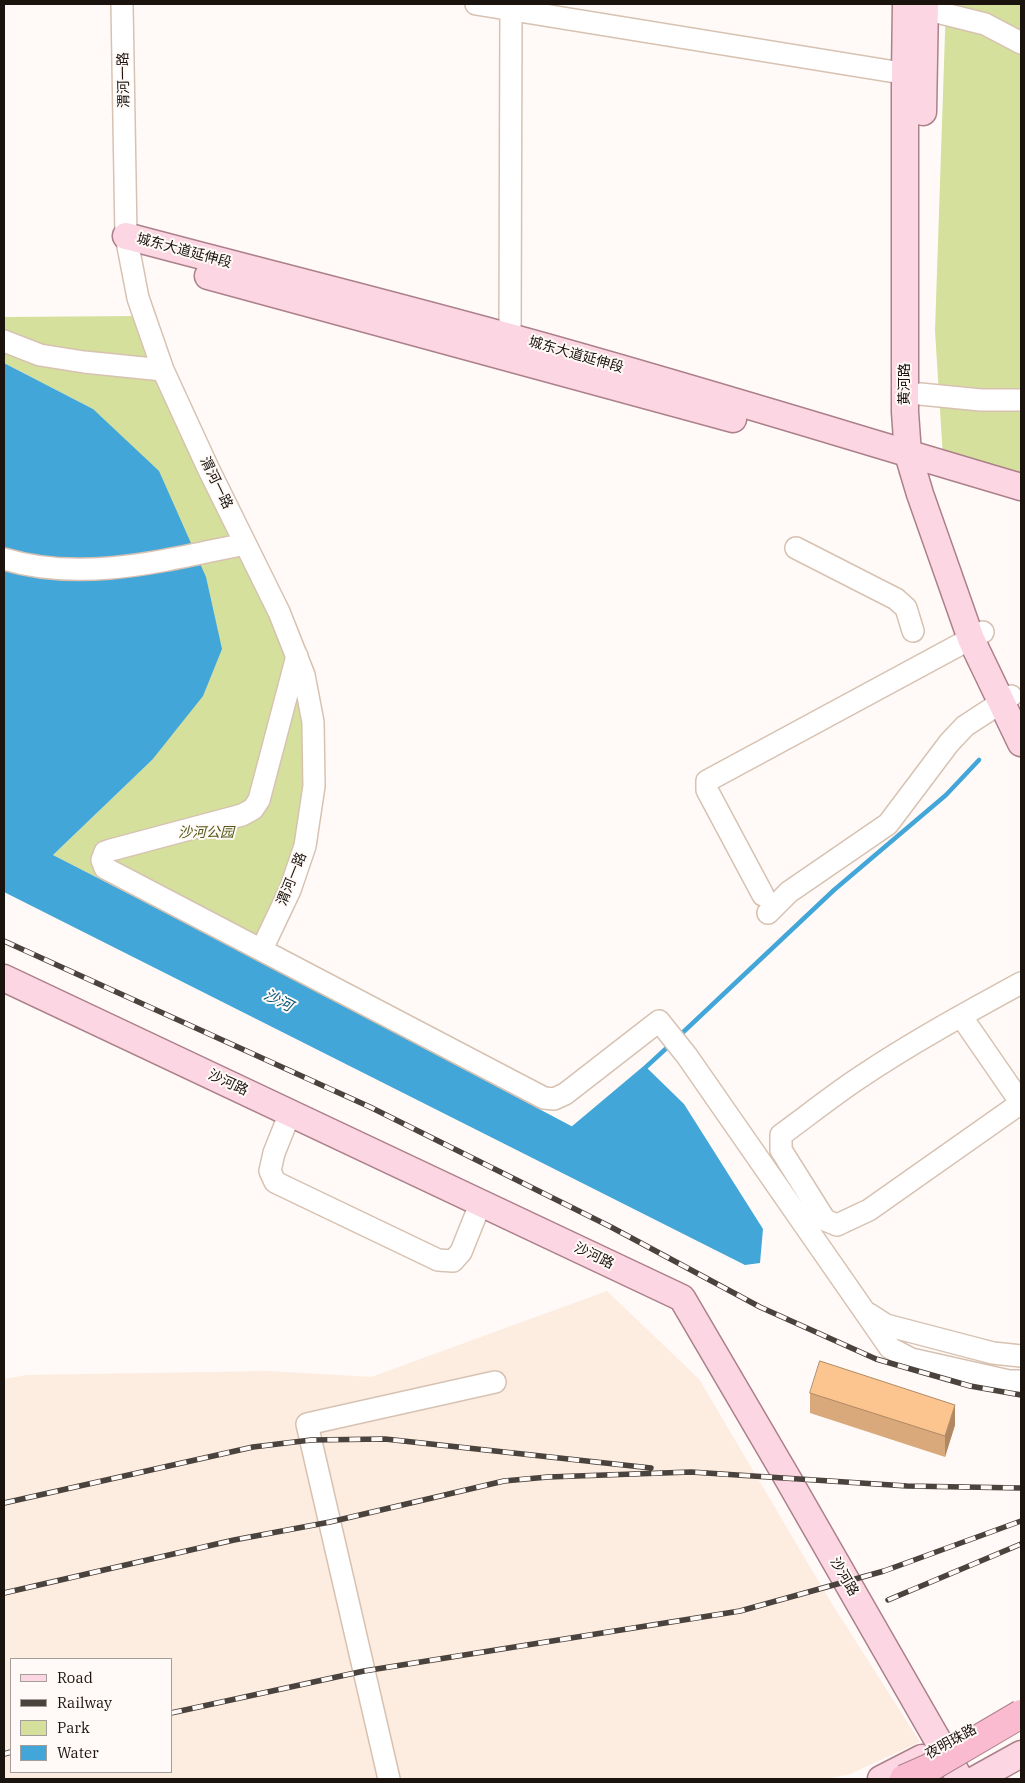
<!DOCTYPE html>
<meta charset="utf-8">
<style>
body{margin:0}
#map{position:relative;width:1025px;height:1783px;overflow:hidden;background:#fffaf7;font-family:"IBM Plex Serif",serif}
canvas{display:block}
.frame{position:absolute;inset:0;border:5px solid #1b140e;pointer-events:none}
.legend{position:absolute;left:10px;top:1658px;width:162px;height:115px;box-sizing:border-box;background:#fffaf7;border:1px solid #a49e9a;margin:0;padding:6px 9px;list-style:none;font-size:15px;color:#1b140e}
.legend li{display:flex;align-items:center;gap:10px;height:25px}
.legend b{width:25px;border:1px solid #a49e9a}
</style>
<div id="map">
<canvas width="1025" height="1783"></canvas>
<div class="frame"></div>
<ul class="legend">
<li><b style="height:6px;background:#fcd6e2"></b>Road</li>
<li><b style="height:6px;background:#49423d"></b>Railway</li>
<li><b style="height:14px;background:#d4e09c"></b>Park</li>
<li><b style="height:14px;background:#43a6d8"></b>Water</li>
</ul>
</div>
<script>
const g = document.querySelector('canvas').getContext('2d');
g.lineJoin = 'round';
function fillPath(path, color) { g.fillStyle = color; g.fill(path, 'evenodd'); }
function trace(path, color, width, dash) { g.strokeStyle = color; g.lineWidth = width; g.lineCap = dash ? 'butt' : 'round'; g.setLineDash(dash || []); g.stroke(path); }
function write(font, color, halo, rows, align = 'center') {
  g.font = font + ' "IBM Plex Serif","Noto Sans SC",serif'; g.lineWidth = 4; g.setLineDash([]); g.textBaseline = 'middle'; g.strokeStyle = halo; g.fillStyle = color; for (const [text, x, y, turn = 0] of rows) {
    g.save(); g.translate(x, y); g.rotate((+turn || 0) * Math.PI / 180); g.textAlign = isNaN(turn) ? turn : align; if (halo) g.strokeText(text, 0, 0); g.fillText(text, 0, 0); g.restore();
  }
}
fillPath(new Path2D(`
 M607,1291L699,1379L832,1604L920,1742L850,1774L825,1779H4V1379L27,1375L269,1371L371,1377ZM11,1659H171V1772H11Z`), '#fdece0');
fillPath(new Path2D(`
 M946,4H1021V479L943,457L935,331Z
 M137,316L290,657L307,721L302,828L286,886L252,957L53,855L152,760L93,409L4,363V317Z`), '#d4e09c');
fillPath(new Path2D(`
 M4,363L93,409L159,471L206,577L222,649L203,696L152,760L53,855L252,957L575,1128L646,1067L684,1104L763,1229L760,1263L745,1265L4,892Z`), '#43a6d8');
trace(new Path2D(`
 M678,1037L834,890L946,795L979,760
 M571,1130L646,1067L671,1044`), '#43a6d8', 4.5);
const minor = new Path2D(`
 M122,4L126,236L138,298L163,370L208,468L279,612L304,675L313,722L314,786L305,846L290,890L262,949
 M476,4L920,76
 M925,9L985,24L1021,43
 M510,337L511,4
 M4,341L40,355L84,362L163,370
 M920,394L981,400H1021
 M796,548L896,599L906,608L913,631
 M4,559C83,583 166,560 245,544
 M297,656L259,800L253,809L242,815L111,850L105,852L102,860L105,868L544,1098L554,1099L565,1094L659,1021L687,1056L890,1348L911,1359L1009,1381H1021
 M763,895L707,790V781L983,632
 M768,913L789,892L888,824L949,743L965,726L1011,696
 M961,1016L1021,1103L869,1210L837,1225L825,1220L781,1150V1135C807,1116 832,1096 859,1078C911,1043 966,1013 1021,983
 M290,1113L274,1153L270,1171L275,1182L438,1260L453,1261L461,1252L481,1202
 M869,1314L886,1325L993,1353L1021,1356
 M389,1779L307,1424L495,1382`);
const major = new Path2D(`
 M906,4L905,74V412L908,454L920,494L971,639L1021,743
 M923,112L925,4
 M126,236C254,270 383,302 510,337C682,384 851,437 1021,487
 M208,276L733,419
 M4,978L682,1298L788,1479L960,1779
 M881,1779L922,1758
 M976,1779L1021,1754`);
trace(minor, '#d7c2b2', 24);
trace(major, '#ac808b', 29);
trace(minor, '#fff', 21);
trace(major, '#fcd6e2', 26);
const rail = new Path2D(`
 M4,941L370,1107L611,1227L760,1307L876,1359L970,1386L1021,1395
 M4,1503L253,1447L311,1440L385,1439L651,1468
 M4,1593L234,1540L330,1522L504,1481L548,1477L691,1472L907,1486L1021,1488
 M888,1600L1021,1544
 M171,1713L364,1671L740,1611L884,1571L1021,1521
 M4,1754L11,1752`);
trace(rail, '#49423d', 5.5);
trace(rail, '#fffaf7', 4, [11]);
const highwayBridge = new Path2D(`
 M904,1779L929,1768L1021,1714`);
trace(highwayBridge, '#ac808b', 30, []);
trace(highwayBridge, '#fabacf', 28);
fillPath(new Path2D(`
 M810,1393L955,1425L945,1457L810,1413Z`), '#d9a97b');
fillPath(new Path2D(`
 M955,1405V1425L945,1457V1436Z`), '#b08964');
const building = new Path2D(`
 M820,1361L955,1405L945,1436L810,1393Z`);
fillPath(building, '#fcc48f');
trace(building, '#b08964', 1);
write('14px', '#1b140e', '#fffaf7', [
 ["渭河一路",124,80,-91],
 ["城东大道延伸段",184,251,15],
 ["城东大道延伸段",576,355,16],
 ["黄河路",905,384,-90],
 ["渭河一路",216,483,64],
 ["渭河一路",292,879,-68],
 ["沙河路",228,1083,25],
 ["沙河路",594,1256,26],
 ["沙河路",844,1577,60],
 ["夜明珠路",951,1742,-29]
]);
write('italic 14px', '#515918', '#fffaf7', [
 ["沙河公园",206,833]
]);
write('italic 15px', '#005475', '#fffaf7', [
 ["沙河",278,1001,27]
]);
</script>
